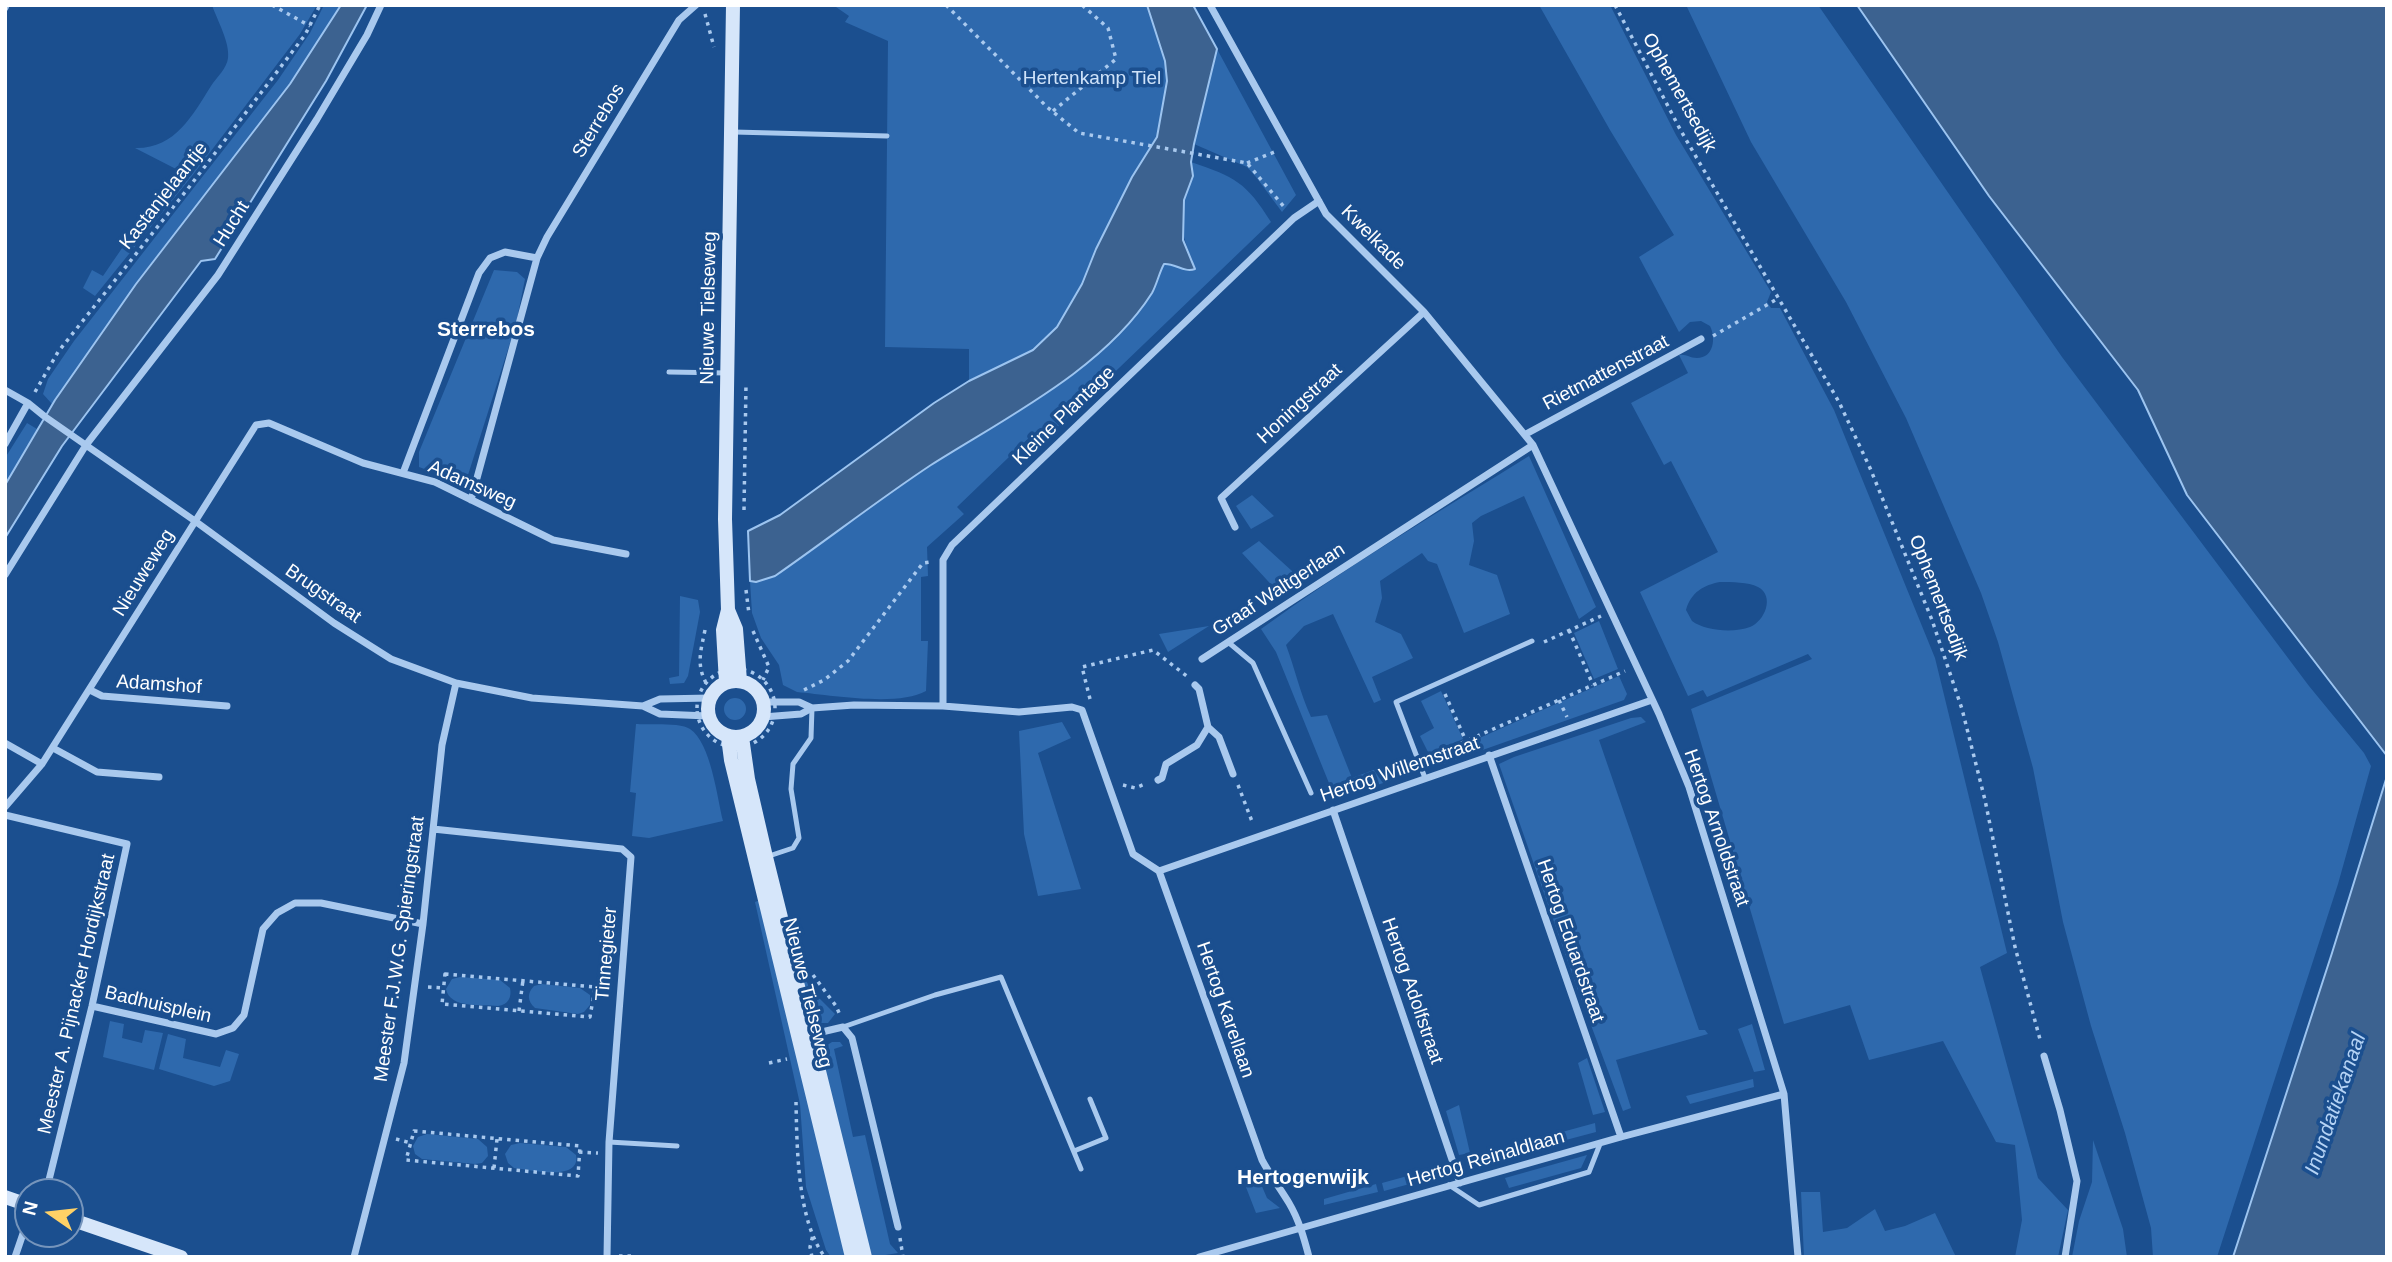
<!DOCTYPE html>
<style>
body{margin:0}
#map{position:relative;width:2392px;height:1262px;overflow:hidden;background:#1b4f8f;font-family:Arial,sans-serif}
canvas{display:block}
.frame{position:absolute;inset:0;border:7px solid #fff;pointer-events:none}
.north{position:absolute;left:14px;top:1178px;width:70px;height:70px;box-sizing:border-box;background:#1b4f8f;border:2px solid #7695bc;border-radius:50%;rotate:284deg;font-size:19px;font-weight:700;line-height:28px;text-align:center;color:#fff}
.north::after{content:'';display:block;margin:auto;width:24px;height:32px;background:#ffd166;clip-path:polygon(50% 0,100% 100%,50% 72%,0 100%)}
</style>
<div id="map">
<canvas width="2392" height="1262"></canvas>
<div class="frame"></div>
<div class="north">N</div>
</div>
<script>
const g = document.querySelector('canvas').getContext('2d');
g.lineJoin = 'round';
function fillPath(path, color) { g.fillStyle = color; g.fill(path, 'evenodd'); }
function trace(path, color, width, dash) { g.strokeStyle = color; g.lineWidth = width; g.lineCap = dash ? 'butt' : 'round'; g.setLineDash(dash || []); g.stroke(path); }
function write(font, color, halo, rows, align = 'center') {
  g.font = font + ' Arial,sans-serif'; g.lineWidth = 7; g.setLineDash([]); g.textBaseline = 'middle'; g.strokeStyle = halo; g.fillStyle = color; for (const [text, x, y, turn = 0] of rows) {
    g.save(); g.translate(x, y); g.rotate((+turn || 0) * Math.PI / 180); g.textAlign = isNaN(turn) ? turn : align; if (halo) g.strokeText(text, 0, 0); g.fillText(text, 0, 0); g.restore();
  }
}
fillPath(new Path2D(`
 M212,5H317L300,34L192,176L95,296L83,288L92,270L103,276L176,169L135,148C175,149 192,116 211,86C217,77 227,68 228,58C230,42 217,20 212,5Z
 M324,5H341L290,84L135,285L52,404L43,394L48,379L74,341L278,80L310,33Z
 M837,5H1147L1165,61L1167,81L1157,137L1096,249L1082,284L1057,327L1033,350L969,381V349L885,347L888,41L845,22L849,16L836,7Z
 M1539,5H1610L1676,135L1771,292L1767,302L1771,308H1780L1834,410L1935,658L2007,953L1980,967L2038,1178L2068,1210L2058,1257H2015L2022,1220L2015,1145L1996,1142L1943,1041L1869,1060L1850,1005L1784,1024L1691,709L1812,659L1808,654L1707,697L1703,690L1688,696L1640,592L1718,552L1671,461L1664,465L1631,403L1688,373L1679,355C1687,354 1689,358 1697,358C1714,358 1716,338 1710,326L1701,321L1690,322L1679,332L1639,257L1674,235L1610,130ZM1720,582C1732,582 1748,582 1758,587C1775,596 1765,621 1750,627C1734,633 1705,631 1692,621L1686,610C1691,592 1704,585 1720,582Z
 M1690,5H1818L2062,357L2309,686L2364,753L2371,766L2338,884L2217,1257H2153L2151,1228L2125,1133L2091,1026L2063,922L2033,768L1998,642L1981,593L1906,418L1846,302L1751,142L1687,7Z
 M1217,49L1296,195L1282,212L1256,177L1247,167L1194,144Z
 M1191,162C1235,177 1246,182 1271,222L1043,441L1034,433L957,507L964,514L927,547L928,576L921,577V641H928L926,691C898,707 830,695 797,692L783,685L779,665L761,638L752,613L750,581L756,582L775,576C827,540 878,500 932,465C1005,419 1104,368 1152,293C1157,284 1159,273 1164,264L1170,263L1186,270L1193,261C1183,240 1179,224 1184,201C1187,186 1193,178 1191,162Z
 M494,270L517,272L525,279L516,324L468,475L461,480L449,478L419,467V452Z
 M27,423L37,429L5,485V458Z
 M1529,456L1596,607L1579,619L1524,496L1481,516L1472,523L1474,541L1469,565L1497,575L1510,614L1464,633L1437,564L1428,561L1422,553L1380,581L1382,598L1375,622L1401,634L1413,658L1372,677L1381,700L1374,703L1333,614L1304,626L1286,645C1295,669 1300,693 1311,717L1327,715L1352,778L1384,766L1393,780L1335,798L1276,652L1261,629C1347,566 1439,512 1529,456Z
 M1252,495L1274,516L1251,529L1236,506Z
 M1259,541L1303,581L1279,593L1242,553Z
 M680,596L698,600L700,612L688,676L684,683L670,684L669,678L679,676Z
 M1599,621L1618,669L1594,679L1574,633Z
 M1209,626L1168,652L1159,634Z
 M1619,676L1627,694L1624,700L1443,764L1439,756Z
 M1441,691L1463,739L1429,754L1420,736L1434,728L1421,701Z
 M724 709a11 11 0 1 1 22 0a11 11 0 1 1-22 0Z
 M1641,717L1646,722L1599,740L1699,1030H1705L1708,1034L1616,1060L1631,1108L1623,1111L1576,985L1499,764L1514,757L1631,718Z
 M1062,722L1071,738L1038,753L1081,889L1038,896L1024,834L1019,731Z
 M636,724C648,725 681,722 690,729C711,743 717,797 723,821L649,838L632,836L636,793L630,792Z
 M760,900L846,1257H831L826,1250L806,1187L800,1104L755,902Z
 M802,975L814,993L835,1014L828,1023H816L810,1018Z
 M460,977L500,980L510,988C512,997 508,1005 498,1006C481,1004 450,1009 446,989L452,979Z
 M542,984L580,988L590,995V1005L584,1012L578,1014L535,1008C527,1001 527,993 534,986Z
 M110,1021L124,1024L122,1038L142,1043L145,1030L163,1033L154,1070L103,1057Z
 M1752,1024L1765,1070L1754,1072L1738,1029Z
 M168,1034L186,1039L183,1058L220,1067L226,1050L239,1054L230,1081L214,1086L159,1069Z
 M832,1042H840L843,1046L834,1049L853,1137L865,1135L890,1244L898,1253L873,1257L870,1250L820,1054L824,1047Z
 M1587,1058L1605,1112L1593,1115L1578,1063Z
 M1753,1079L1754,1087L1690,1104L1686,1096Z
 M1459,1105L1470,1153L1459,1155L1446,1111Z
 M1595,1123L1596,1132L1532,1149L1529,1141Z
 M427,1134L478,1139L487,1147L488,1156L482,1163L475,1164L422,1159L415,1154L413,1146L418,1137Z
 M2093,1140L2123,1229L2127,1257H2072L2079,1221L2092,1182Z
 M520,1143L566,1147L576,1155C581,1182 531,1170 514,1168L508,1163L505,1154L511,1145Z
 M1520,1145L1522,1151L1483,1163L1482,1154Z
 M1587,1155L1581,1168L1509,1188L1505,1178Z
 M1433,1169L1435,1177L1384,1191L1382,1183Z
 M1255,1170L1267,1198L1280,1208L1256,1213L1242,1177Z
 M1376,1184L1378,1192L1324,1205V1199Z
 M1801,1192H1820L1823,1232L1847,1228L1875,1209L1885,1231L1905,1226L1935,1213L1956,1257H1804Z`), '#2e69ad');
const water = new Path2D(`
 M341,5H367L326,81L215,259L201,261L62,446L5,538V485L55,400L136,284L290,84Z
 M1147,5H1193L1217,49L1194,144L1191,162L1193,176L1184,200L1183,240L1195,269C1184,273 1175,263 1164,264C1159,273 1157,284 1152,293C1104,369 1005,418 931,465C878,500 827,540 775,576L756,582L750,581L748,531L780,515L934,403L969,381L1033,350L1057,327L1082,284L1096,249L1132,177L1157,137L1167,81L1165,61Z
 M1857,5H2387V756L2187,495L2138,390L1989,196Z
 M2387,776V1257H2233L2332,953Z`);
fillPath(water, '#3c6290');
trace(water, '#9cc4f0', 2);
trace(new Path2D(`
 M272,5L310,26
 M946,5L1047,107L1079,133L1247,163L1285,208
 M1615,5L1681,131L1839,402L1870,468L1932,620L1962,709L1985,800L2015,947L2041,1043
 M705,14L714,47
 M1053,111L1116,59L1108,28L1082,5
 M1247,163L1277,151
 M1713,336L1779,298
 M35,392L58,352L190,186L305,35L320,5
 M744,510L746,384
 M746,590L749,614
 M705,630C701,650 696,664 706,683
 M1569,630L1593,685
 M753,631L769,667L763,680
 M1544,642L1601,616
 M697 708a39 39 0 1 1 78 0a39 39 0 1 1-78 0Z
 M804,690L824,680L848,661L923,563L930,562
 M1445,694L1466,741
 M1090,699L1082,667L1153,650L1188,677
 M1559,700L1567,717
 M1433,758L1432,756L1625,671
 M1123,785L1135,788L1145,784
 M1238,785L1253,824
 M445,974L595,987L590,1017L442,1004Z
 M813,975L836,1006L840,1015
 M428,987L444,988
 M594,991L609,993
 M519,1011L523,980
 M769,1063L787,1059
 M796,1102C797,1147 797,1221 825,1257
 M414,1131L580,1146L578,1176L406,1160Z
 M396,1139L411,1143
 M579,1152L598,1153
 M494,1168L497,1139
 M900,1238L903,1257
 M619,1256H634
 M812,1257L810,1247L813,1235`), '#a9c9ee', 3.5, [3.5, 5]);
trace(new Path2D(`
 M734,132L887,136
 M669,372L727,373
 M1228,642L1253,663L1311,793
 M1425,778L1396,702L1532,641
 M769,856L793,848L799,838L791,789L793,764L811,738L812,708
 M843,1027L935,995L1001,977L1081,1169
 M609,1142L677,1146
 M1074,1151L1106,1138L1090,1099
 M1449,1185L1479,1205L1589,1172L1600,1144`), '#a9c9ee', 5);
trace(new Path2D(`
 M1210,5L1326,214L1424,312L1533,445L1659,714L1689,787L1784,1094L1798,1257
 M5,8L6,5
 M537,258L547,237L679,20L696,5
 M5,390L28,403L44,416L195,521L334,623L391,659L456,683L532,698L643,706L660,714L708,716
 M1526,434L1701,339
 M5,444L28,403
 M403,473L479,273L490,258L505,252L537,258L471,500
 M1235,527L1221,498L1424,312
 M5,575L86,445L218,275L317,119L367,35L381,5
 M1202,659L1533,445
 M90,690L102,696L227,706
 M763,702H799L812,708
 M643,706L660,699L710,698
 M943,706V560L952,545L1294,218L1319,201
 M763,717L801,714L812,708L854,705L943,706L1019,712L1072,707L1082,710L1133,854L1159,871L1262,1160C1270,1175 1280,1188 1289,1203C1299,1220 1304,1238 1309,1257
 M1208,727L1219,737L1233,774
 M5,743L42,764
 M53,748L97,772L159,777
 M1489,755L1621,1137
 M1158,780L1162,778L1166,764L1197,745L1208,727L1199,689L1195,685
 M5,807L42,764L256,425L269,423L363,463L435,482L553,540L626,554
 M1333,810L1460,1183
 M5,815L127,844L92,1006L46,1192
 M433,829L622,849L631,857L609,1142L607,1257
 M1159,871L1652,700
 M92,1006L216,1034L233,1028L244,1015L263,929L277,913L295,903H321L423,924
 M809,1035L843,1027L852,1038L898,1227
 M2044,1056L2060,1110L2077,1181L2065,1257
 M15,1257L28,1219
 M354,1257L404,1063L423,924L442,745L456,683
 M1199,1257L1621,1137L1784,1094`), '#a9c9ee', 7);
trace(new Path2D(`
 M733,5L725,519L728,610L736,629L740,681
 M708 709a28 28 0 1 1 56 0a28 28 0 1 1-56 0Z
 M726,682L723,630L728,610
 M728,737L731,760L852,1257
 M742,737L748,779L766,857L865,1257
 M5,1197L28,1205
 M70,1219L181,1257`), '#d6e6fa', 14);
write('19px', '#cfe3fa', '#1b4f8f', [
 ["Hertenkamp Tiel",1092,79]
]);
write('19px', '#fff', '#1b4f8f', [
 ["Ophemertsedijk",1679,93,61],
 ["Sterrebos",599,121,-59],
 ["Kastanjelaantje",164,196,-52],
 ["Hucht",232,224,-58],
 ["Kwelkade",1373,238,45],
 ["Nieuwe Tielseweg",709,308,-89],
 ["Rietmattenstraat",1606,373,-28],
 ["Honingstraat",1300,404,-43],
 ["Kleine Plantage",1064,416,-44],
 ["Adamsweg",472,485,24],
 ["Nieuweweg",144,573,-58],
 ["Graaf Waltgerlaan",1279,590,-33],
 ["Brugstraat",323,594,35],
 ["Ophemertsedijk",1938,598,69],
 ["Adamshof",159,685,4],
 ["Hertog Willemstraat",1400,770,-19],
 ["Hertog Arnoldstraat",1716,828,71],
 ["Hertog Eduardstraat",1570,941,71],
 ["Meester F.J.W.G. Spieringstraat",400,949,-82],
 ["Tinnegieter",607,954,-85],
 ["Hertog Adolfstraat",1412,991,71],
 ["Nieuwe Tielseweg",807,993,76],
 ["Meester A. Pijnacker Hordijkstraat",77,994,-77],
 ["Badhuisplein",158,1005,13],
 ["Hertog Karellaan",1225,1010,71],
 ["Hertog Reinaldlaan",1486,1159,-16]
]);
write('bold 21px', '#fff', '#1b4f8f', [
 ["Sterrebos",486,330],
 ["Hertogenwijk",1303,1178]
]);
write('italic 21px', '#b5d3f5', '#1b4f8f', [
 ["Inundatiekanaal",2336,1104,-71]
]);
</script>
